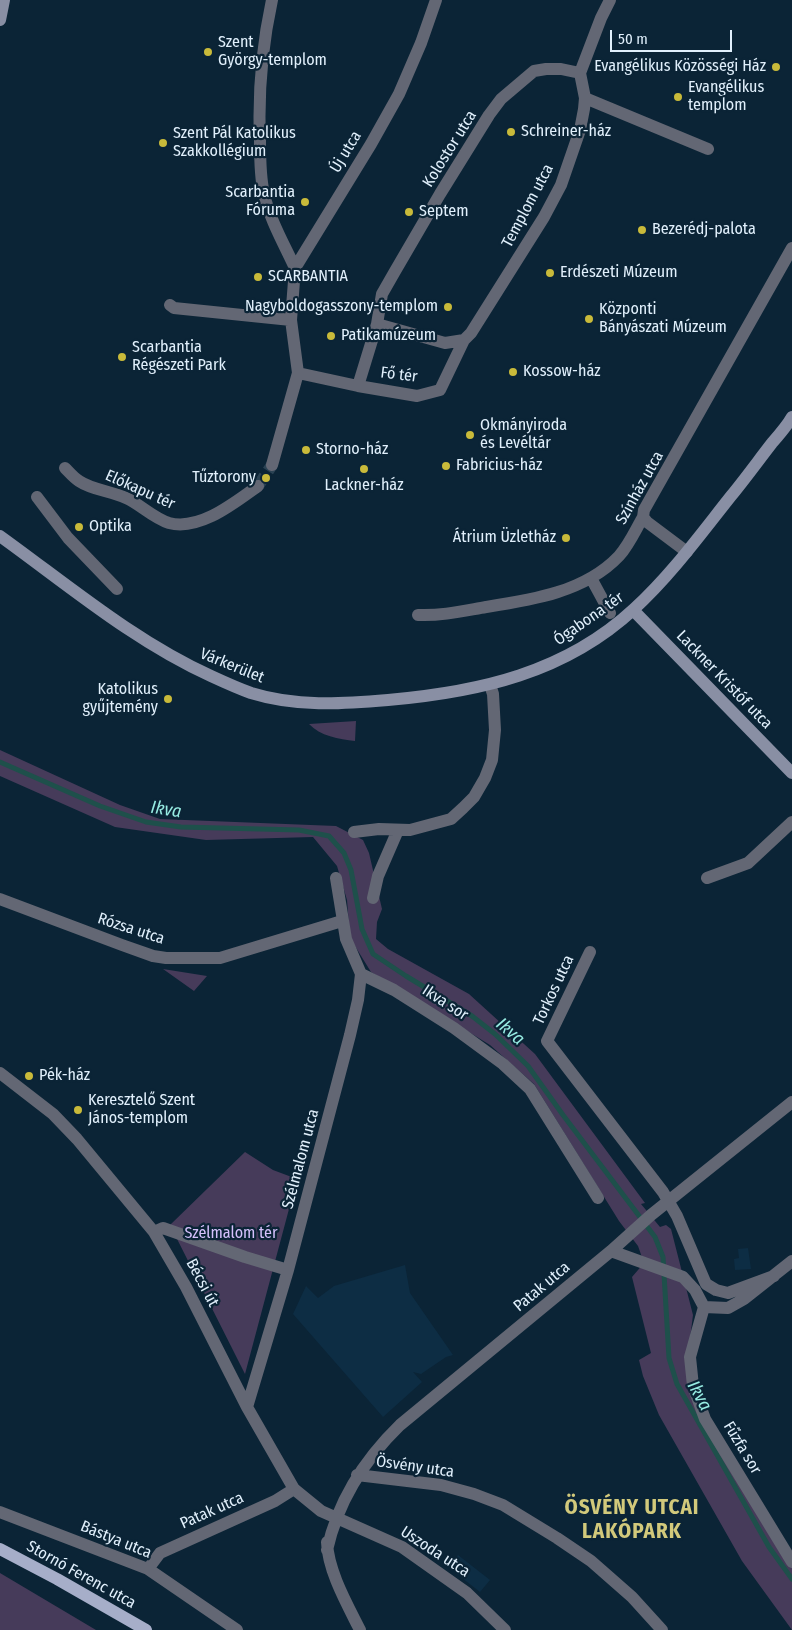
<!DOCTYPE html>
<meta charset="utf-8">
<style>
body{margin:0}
#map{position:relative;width:792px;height:1630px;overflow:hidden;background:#0b2436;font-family:"Fira Sans Condensed",sans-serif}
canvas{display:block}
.scale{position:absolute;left:610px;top:30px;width:122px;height:22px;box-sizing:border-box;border:2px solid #e1f0fc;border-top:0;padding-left:6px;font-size:15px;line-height:18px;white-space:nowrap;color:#e1f0fc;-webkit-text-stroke:4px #0b2436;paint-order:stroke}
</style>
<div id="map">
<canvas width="792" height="1630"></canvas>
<div class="scale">50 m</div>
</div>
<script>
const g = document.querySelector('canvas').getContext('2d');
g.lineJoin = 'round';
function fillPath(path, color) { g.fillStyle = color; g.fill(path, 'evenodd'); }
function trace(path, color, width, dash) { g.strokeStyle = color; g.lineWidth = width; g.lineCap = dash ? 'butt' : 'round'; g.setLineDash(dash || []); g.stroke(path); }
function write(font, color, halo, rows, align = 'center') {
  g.font = font + ' "Fira Sans Condensed",sans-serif'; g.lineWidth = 4.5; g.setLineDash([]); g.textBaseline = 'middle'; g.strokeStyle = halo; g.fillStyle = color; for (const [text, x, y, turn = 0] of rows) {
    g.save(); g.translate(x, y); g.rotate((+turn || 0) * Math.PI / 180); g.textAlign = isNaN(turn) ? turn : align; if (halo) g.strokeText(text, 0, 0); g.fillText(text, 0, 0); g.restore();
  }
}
fillPath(new Path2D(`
 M748,1248L751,1269L735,1270L734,1259L739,1258L738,1249Z
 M405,1265L410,1293L453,1355L446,1357L421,1374L413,1372L422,1382L383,1417L293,1314L306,1286L318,1298L334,1286Z
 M458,1555L490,1580L480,1592L448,1567Z`), '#0d2d44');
fillPath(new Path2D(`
 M356,721L355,741C339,739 320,736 309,724Z
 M0,750L120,805L160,819L336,826L363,840L369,853L382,909L377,922L376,939L388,949L469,994L535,1054L645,1203L641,1204L660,1227L666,1225L671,1229L693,1315L687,1362L692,1390L792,1555V1630L742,1561L659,1415L643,1376L639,1360L651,1353L632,1277L644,1263L638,1246L619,1221L534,1084L490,1045L371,972L350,938L347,900L337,866L313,837L206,840L115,827L0,776Z
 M163,969L207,976L194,991Z
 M245,1152L273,1170L297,1179L245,1374L170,1225Z
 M0,1573L96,1630H0Z`), '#463b5a');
trace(new Path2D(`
 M0,762L100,806L146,822L181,827L299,830L329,836L344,853L351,870L362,929L373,954L406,976L472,1016L495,1034L528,1066L563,1115L655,1237L663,1257L669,1358L677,1384L769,1547L792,1579`), '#1e504b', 5);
trace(new Path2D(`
 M258,486L272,465`), '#2b4354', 12, [12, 6]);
trace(new Path2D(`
 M272,0C262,46 258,94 260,141C260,158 260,177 264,194C270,220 284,244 295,268
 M585,98L708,149
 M170,305L174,308L291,320
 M377,324L382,294L394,273L440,194L489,115L501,99L534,71L546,69H561L580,73
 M298,373L291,320L295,268L371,144L399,94L421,43L436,0
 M358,386L417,396L440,390L464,340
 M272,465L298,373L358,386L377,324L445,343L464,340L471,333L544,217L561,185L580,130L584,109L585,98L580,73L601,18L610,0
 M65,468C69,472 74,478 79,481C92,490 111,491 126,498C140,504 153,518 169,523C200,531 234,503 258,486
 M37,497L68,538L117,589
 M643,517L647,522L687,552
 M591,578L610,613
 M418,615C442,616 463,611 486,607C532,600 585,592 619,556C629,545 636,529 643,517L644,510L792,248
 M354,832L379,829L410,830L451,819L463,808L474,797L485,778L492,760L495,730L493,694L490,685
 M336,878L346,939L361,974L394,990L454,1028L503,1064L530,1089L598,1198
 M707,878L748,863L792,822
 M373,898L378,876L398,830
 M0,899L122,945L153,956L166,958H220L342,921
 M590,952L547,1041L663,1192L677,1216L706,1284L716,1290L728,1293L774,1276
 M0,1073L53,1114L77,1139L154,1232L186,1287L247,1407L294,1489L321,1511L402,1547L467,1593L505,1630
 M154,1232L163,1228L245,1257L288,1270
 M611,1251L683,1277L695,1290L704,1307L690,1357L693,1386L705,1419L792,1562
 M704,1307L728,1308L744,1299L792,1261
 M247,1407L288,1270L350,1035L358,1000L361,974
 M357,1475L441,1485L474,1494L503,1505L557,1538L591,1561L632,1597L662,1630
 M0,1512L148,1569L237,1630
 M327,1542C328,1571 347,1604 360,1630
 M327,1550C338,1501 364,1460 400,1425L611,1251L651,1215L792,1102
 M148,1569L160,1553L275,1501L294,1489`), '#636774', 12);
trace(new Path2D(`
 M0,20L4,0
 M0,536C68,585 134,641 211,676C224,682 237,688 251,693C296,707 341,704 388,700C479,692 565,673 634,609C671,575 700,535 731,496C745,479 758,461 772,443C779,435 787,426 792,417
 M633,610L792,773`), '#898fa4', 12);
trace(new Path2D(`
 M0,1549L57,1579L146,1630`), '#a6aec9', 12);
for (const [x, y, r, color] of [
 [208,52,5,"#c9ba3a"],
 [776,67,5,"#c9ba3a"],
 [678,97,5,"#c9ba3a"],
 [511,132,5,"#c9ba3a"],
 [163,143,5,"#c9ba3a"],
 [305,202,5,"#c9ba3a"],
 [409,212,5,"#c9ba3a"],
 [642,230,5,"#c9ba3a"],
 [550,273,5,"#c9ba3a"],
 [258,277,5,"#c9ba3a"],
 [448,307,5,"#c9ba3a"],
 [589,319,5,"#c9ba3a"],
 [331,336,5,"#c9ba3a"],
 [122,357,5,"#c9ba3a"],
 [513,372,5,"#c9ba3a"],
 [470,435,5,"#c9ba3a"],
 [306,450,5,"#c9ba3a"],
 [446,466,5,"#c9ba3a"],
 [364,469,5,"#c9ba3a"],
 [266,478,5,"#c9ba3a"],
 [79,527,5,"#c9ba3a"],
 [566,538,5,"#c9ba3a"],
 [168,699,5,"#c9ba3a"],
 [29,1076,5,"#c9ba3a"],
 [78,1110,5,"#c9ba3a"]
]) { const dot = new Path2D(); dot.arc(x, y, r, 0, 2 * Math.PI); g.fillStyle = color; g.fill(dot); trace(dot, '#0b2436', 2); }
write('16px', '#e1f0fc', '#0b2436', [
 ["Szent",218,43],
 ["György-templom",218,61],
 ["Evangélikus Közösségi Ház",766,67,"right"],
 ["Evangélikus",688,88],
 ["templom",688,106],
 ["Schreiner-ház",521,132],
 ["Szent Pál Katolikus",173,134],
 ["Szakkollégium",173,152],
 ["Scarbantia",295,193,"right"],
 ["Fóruma",295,211,"right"],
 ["Septem",419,212],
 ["Bezerédj-palota",652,230],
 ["Erdészeti Múzeum",560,273],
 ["SCARBANTIA",268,277],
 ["Nagyboldogasszony-templom",438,307,"right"],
 ["Központi",599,310],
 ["Bányászati Múzeum",599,328],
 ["Patikamúzeum",341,336],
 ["Scarbantia",132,348],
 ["Régészeti Park",132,366],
 ["Kossow-ház",523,372],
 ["Okmányiroda",480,426],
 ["és Levéltár",480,444],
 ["Storno-ház",316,450],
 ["Fabricius-ház",456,466],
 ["Tűztorony",256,478,"right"],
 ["Lackner-ház",364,486,"center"],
 ["Optika",89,527],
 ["Átrium Üzletház",556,538,"right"],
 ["Katolikus",158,690,"right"],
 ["gyűjtemény",158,708,"right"],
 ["Pék-ház",39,1076],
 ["Keresztelő Szent",88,1101],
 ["János-templom",88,1119]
], 'left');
write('16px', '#e1f0fc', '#0b2436', [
 ["Kolostor utca",450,149,-58],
 ["Új utca",346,152,-59],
 ["Templom utca",528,206,-62],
 ["Fő tér",399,375,7],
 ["Színház utca",640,488,-61],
 ["Előkapu tér",140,490,24],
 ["Ógabona tér",589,619,-35],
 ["Várkerület",232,666,22],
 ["Lackner Kristóf utca",724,680,46],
 ["Rózsa utca",131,929,18],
 ["Torkos utca",554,990,-65],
 ["Ikva sor",445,1003,33],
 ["Szélmalom utca",301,1159,-75],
 ["Bécsi út",202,1283,62],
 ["Patak utca",542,1287,-40],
 ["Fűzfa sor",742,1448,59],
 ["Ösvény utca",415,1467,8],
 ["Patak utca",212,1511,-24],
 ["Bástya utca",116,1540,22],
 ["Uszoda utca",435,1552,33],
 ["Stornó Ferenc utca",81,1575,29]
]);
write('16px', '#d6c1fc', '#0b2436', [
 ["Szélmalom tér",231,1234]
]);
write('italic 18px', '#97ece3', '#0b2436', [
 ["Ikva",166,810,9],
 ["Ikva",510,1032,41],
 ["Ikva",699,1396,61]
]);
g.letterSpacing = '1px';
write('bold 21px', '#d2c97b', '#0b2436', [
 ["ÖSVÉNY UTCAI",632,1508],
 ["LAKÓPARK",632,1532]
]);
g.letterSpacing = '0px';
</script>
